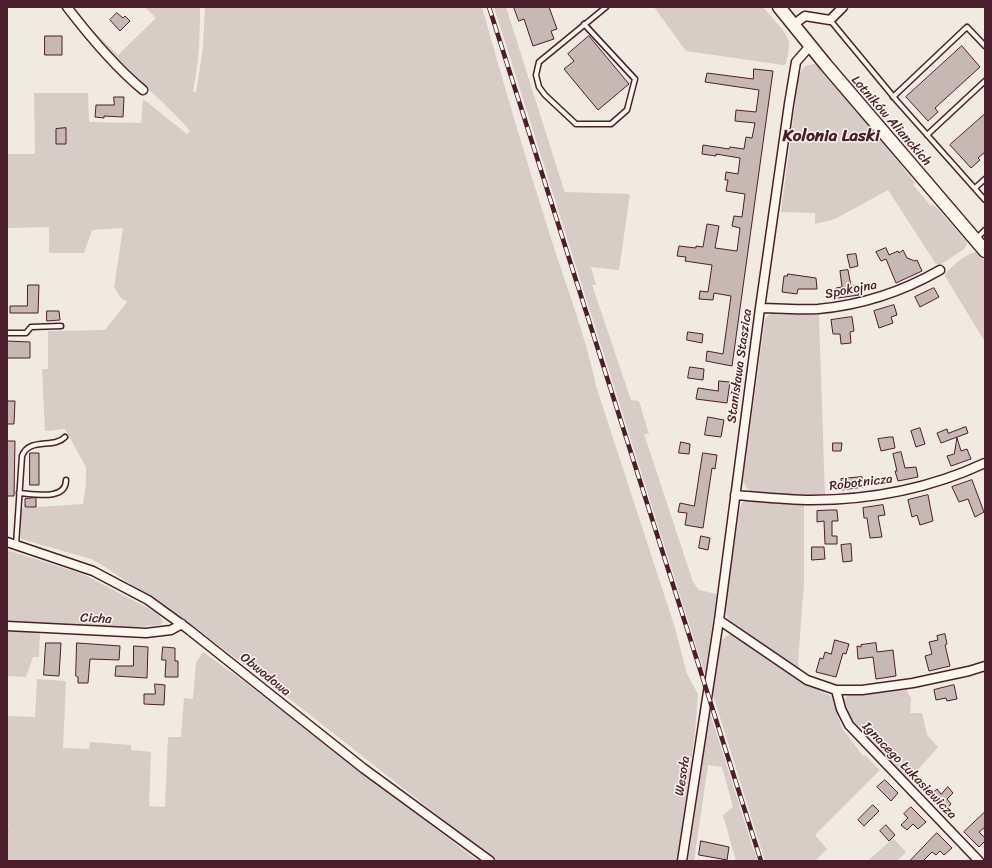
<!DOCTYPE html>
<meta charset="utf-8">
<style>
body{margin:0}
#map{position:relative;width:992px;height:868px;overflow:hidden;background:#f0eae0;font-family:Sriracha,sans-serif}
canvas{display:block}
.frame{position:absolute;inset:0;border:8px solid #4a1f2b;pointer-events:none}
</style>
<div id="map">
<canvas width="992" height="868"></canvas>
<div class="frame"></div>
</div>
<script>
const g = document.querySelector('canvas').getContext('2d');
g.lineJoin = 'round';
function fillPath(path, color) { g.fillStyle = color; g.fill(path, 'evenodd'); }
function trace(path, color, width, dash) { g.strokeStyle = color; g.lineWidth = width; g.lineCap = dash ? 'butt' : 'round'; g.setLineDash(dash || []); g.stroke(path); }
function write(font, color, halo, rows, align = 'center') {
  g.font = font + ' Sriracha,sans-serif'; g.lineWidth = 3; g.setLineDash([]); g.textBaseline = 'middle'; g.strokeStyle = halo; g.fillStyle = color; for (const [text, x, y, turn = 0] of rows) {
    g.save(); g.translate(x, y); g.rotate((+turn || 0) * Math.PI / 180); g.textAlign = isNaN(turn) ? turn : align; if (halo) g.strokeText(text, 0, 0); g.fillText(text, 0, 0); g.restore();
  }
}
fillPath(new Path2D(`
 M145,7H200C200,36 199,63 193,91L196,93L203,48L205,7H482C503,82 525,157 549,232C565,283 585,333 596,386L675,628L687,674L698,694L695,733L677,861H499L455,829L291,700L185,620L105,567L91,559L21,539V508L83,504L86,484V467L65,429L45,431L42,369H48V331L105,330L127,302L121,298L114,287L123,228L92,230L84,253H49V227L7,228V154H35L34,93H88L89,122L141,123L143,99L187,134L190,131C166,102 136,80 110,54C101,44 89,33 83,21L118,55L156,18Z
 M494,7H506L564,190L565,192L630,194L619,270L591,267L596,285H592L631,400L639,401L649,434H644L693,582L699,590L717,594L705,674Z
 M654,7H763C770,16 787,32 789,42C790,49 787,57 786,64L783,65L686,51Z
 M814,64L818,65L830,79L882,141L915,183L913,185L931,206L933,205L937,208L966,241L967,244L964,249L940,265L936,264L888,190L835,219L815,224V213L781,212L799,74L805,66Z
 M976,252L985,261V342L945,276V273C954,266 964,254 976,252Z
 M771,313L819,315L825,495C811,495 761,497 749,490C746,488 745,484 743,480L765,319Z
 M749,500L804,503V583L798,661L800,671L728,619L725,610L740,507L743,502Z
 M7,550L83,574L157,613L163,621L160,625L135,627L7,623Z
 M7,630L38,631L40,633L39,657H33L26,677L7,676Z
 M731,634L736,636L798,680L831,696L842,728L863,756H866L880,770L815,835L827,849L815,861H765L713,695L721,642L725,637Z
 M203,652L238,677L478,861H7V826L9,825L7,819V716L35,717L37,679L66,681L63,748L89,749L90,742L131,745V750L151,752L149,806L165,807L168,737H181L184,698L193,699L196,663Z
 M906,690L911,698L910,713H922L927,735L938,747L907,782C898,772 888,762 879,752C870,743 829,707 849,695Z
 M710,713L752,845L758,861H736L723,815L733,807L722,767L708,765L694,861H688L709,715Z
 M893,838L906,852L897,861H868Z`), '#d8ccc6');
const building = new Path2D(`
 M514,7H549L557,29L551,31L554,39L533,46L524,19L519,21Z
 M117,13L123,18L125,16L130,21L120,31L110,20Z
 M45,36H62V55H45Z
 M589,36L629,84L598,110L564,69L574,61L568,54Z
 M962,46L980,67L935,108L938,112L928,121L906,97Z
 M754,69L773,71L732,366L706,361L707,351L723,354L731,296L714,293L713,300L699,299L700,291L708,292L712,265L685,261L686,257L677,256L679,246L696,248V246L703,247L707,224L719,226L715,248L737,251L740,228L732,226L734,216L742,217L745,194L726,191L728,180H725L726,172L738,174L740,158L716,154V156L702,154L703,145L729,149L730,147L744,149L746,137L752,138L755,123L735,121L736,110L756,112L759,90L705,82L707,73L753,79Z
 M114,97H124L123,117L104,116V118L95,117L96,105H114Z
 M985,114V152L978,158L980,160L971,168L950,145Z
 M66,128V144H56V129Z
 M886,248L889,255L898,251L899,253L903,250L907,258L915,261L917,260L922,271L896,283L886,259L881,261L876,252Z
 M856,254L858,266L850,268L847,255Z
 M848,270L851,286L857,285L859,295L838,298L836,288L842,287L840,271Z
 M788,274L816,278L817,289H798L797,294L782,292L784,276H787Z
 M28,285H39L38,313H10V306H27Z
 M934,288L939,297L920,307L915,297Z
 M894,305L897,315L891,317L893,323L879,328L874,311Z
 M47,311H59L60,320L47,321Z
 M852,317L854,331L850,332L851,343L841,344L840,334H833L831,320Z
 M688,332L703,334L702,343L687,340Z
 M7,341L30,342V358H7Z
 M690,367L704,369L703,380L688,378Z
 M719,381L730,382L727,403L696,399L698,388L718,391Z
 M7,401H15L14,424H7Z
 M708,417L724,420L721,437L705,435Z
 M966,427L968,433L941,443L937,433L947,429L948,433Z
 M920,428L925,444L916,447L911,431Z
 M890,437H893L895,448L881,451L878,439Z
 M957,438L961,451L967,449L971,459L951,466L947,456L954,454Z
 M7,441H15L14,496H7Z
 M681,442L690,444L689,454L679,453Z
 M833,443H842L841,451H833Z
 M901,452L905,468L916,467L918,477L898,481L895,471H897L893,454Z
 M30,453H39V485H30Z
 M703,453L717,455L715,469L712,468L703,528L685,525L687,513L678,512L680,503L694,506Z
 M862,477L863,487L842,490L841,479Z
 M972,480L984,512L975,517L968,499L959,502L952,487Z
 M928,495L933,521L920,525L917,515L912,517L908,500Z
 M36,498V507H25V499Z
 M883,505L885,515L878,516L882,537L870,538L867,518H864L863,508Z
 M831,510H837L838,521H832V536H837V544H825L824,521L817,522V511Z
 M701,536L710,538L708,550L699,548Z
 M851,544L852,561L843,562L841,545Z
 M812,547H824L825,559L812,560Z
 M945,634L947,644L945,645L950,666L929,671L925,656L932,654L929,642L938,640L937,636Z
 M835,640L849,644L846,654L843,653L836,677L816,672L820,658L823,659L825,652L831,654Z
 M46,643H61L59,676L44,675Z
 M77,643L120,646L119,660L90,659L88,683H78V677L76,676Z
 M876,643L877,652L893,650L896,676L876,679L873,657L858,659L857,646L861,647V645Z
 M134,646L148,647L147,678L115,676L116,666H133Z
 M163,647L175,648V661H178V677H165L166,660H162Z
 M155,684L165,685L164,705L144,704V694H155Z
 M954,685L957,699L947,701L946,698L936,700L934,690Z
 M885,780L898,793L891,801L877,787Z
 M948,787L953,793L947,799L951,804L944,811L929,796L937,789L941,794Z
 M873,805L879,811L864,826L858,820Z
 M911,807L926,822L918,829L913,824L907,830L901,825L908,818L904,814Z
 M985,812V827L979,832L985,838V841L979,847L964,832Z
 M886,825L895,835L889,841L880,831Z
 M937,833L952,848L944,855L940,851L936,855L932,852L923,861H910Z
 M701,841L729,847L727,860L699,855Z`);
fillPath(building, '#c8b8b3');
trace(building, '#4a1f2b', 1);
const service = new Path2D(`
 M830,20L897,101L985,200
 M584,24L635,79L627,110L611,124H576L545,95L539,87L536,75L539,62L606,7
 M893,97L967,27L985,46
 M927,135L985,81
 M975,188L985,179
 M977,238L985,230
 M7,333H26L31,327L61,326
 M19,493C34,494 66,501 66,480
 M16,545L22,456C29,437 54,449 65,437`);
const minor = new Path2D(`
 M67,7C90,37 114,66 143,90
 M793,25L805,16L830,20L843,7
 M760,308C780,308 799,310 818,309C862,305 902,292 940,270
 M735,495C760,497 786,500 811,500C870,500 931,488 985,463
 M7,542L93,571L148,600L188,629L363,768L490,861
 M719,620L807,680L836,690H862L913,683L969,671L985,666
 M7,626L146,633L171,630L182,624
 M836,690L841,709L849,725L979,861
 M682,861L719,620L760,308L789,104L796,62L810,46`);
const secondary = new Path2D(`
 M779,7L826,65L985,251`);
trace(service, '#4a1f2b', 7);
trace(minor, '#4a1f2b', 11);
trace(secondary, '#4a1f2b', 15);
trace(service, '#fbf7ec', 4);
trace(minor, '#fbf7ec', 8);
trace(secondary, '#fbf7ec', 12);
const rail = new Path2D(`
 M489,7L761,861`);
trace(rail, '#4a1f2b', 4.5);
trace(rail, '#fbf7ec', 3, [9]);
write('13px', '#4a1f2b', '#fbf7ec', [
 ["Lotników Alianckich",891,121,49],
 ["Spokojna",851,290,-11],
 ["Stanisława Staszica",740,366,-82],
 ["Robotnicza",861,483,-7],
 ["Cicha",96,619,3],
 ["Obwodowa",265,675,39],
 ["Ignacego Łukasiewicza",909,771,46],
 ["Wesoła",683,776,-81]
]);
write('bold 17px', '#4a1f2b', '#fbf7ec', [
 ["Kolonia Laski",831,137]
]);
</script>
